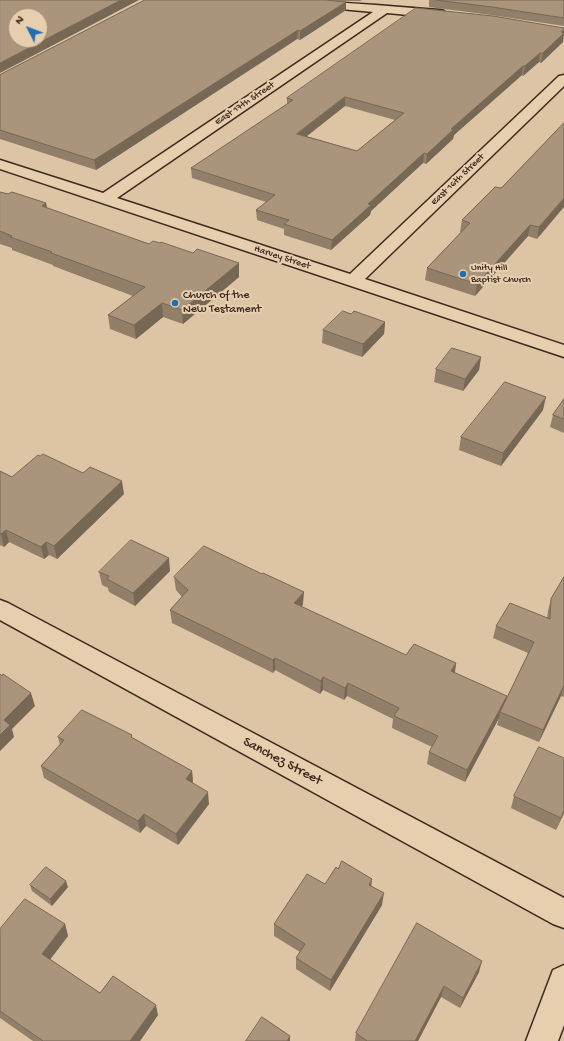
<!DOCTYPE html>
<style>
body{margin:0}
#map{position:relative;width:564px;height:1041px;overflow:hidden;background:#dcc4a5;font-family:"Gochi Hand",sans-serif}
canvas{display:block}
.north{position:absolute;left:8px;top:8px;width:40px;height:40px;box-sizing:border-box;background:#e6ceae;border:1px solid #a28c74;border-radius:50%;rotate:312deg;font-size:11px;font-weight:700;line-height:16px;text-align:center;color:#3b2a1e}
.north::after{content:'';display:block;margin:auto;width:14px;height:18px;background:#1f6fb2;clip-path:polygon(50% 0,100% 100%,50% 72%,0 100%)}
</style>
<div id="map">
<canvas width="564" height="1041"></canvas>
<div class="north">N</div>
</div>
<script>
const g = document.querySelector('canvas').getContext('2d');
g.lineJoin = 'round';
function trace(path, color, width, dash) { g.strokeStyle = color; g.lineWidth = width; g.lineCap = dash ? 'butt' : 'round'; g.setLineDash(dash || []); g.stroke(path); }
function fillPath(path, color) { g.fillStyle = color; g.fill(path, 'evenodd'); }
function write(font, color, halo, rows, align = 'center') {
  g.font = font + ' "Gochi Hand",sans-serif'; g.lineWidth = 4; g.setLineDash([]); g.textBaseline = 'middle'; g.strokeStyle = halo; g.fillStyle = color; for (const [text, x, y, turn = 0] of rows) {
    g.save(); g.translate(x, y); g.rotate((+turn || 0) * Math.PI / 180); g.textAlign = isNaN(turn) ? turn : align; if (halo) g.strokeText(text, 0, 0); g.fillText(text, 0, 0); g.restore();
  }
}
const minor = new Path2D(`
 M268,0C326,0 383,6 440,10L444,11L446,14L444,17L440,18L387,13L117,198L350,274L559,76L564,75V86L365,279L564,345V357L0,169V160L103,193L373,12L274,3L270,2Z
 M0,600L8,603L564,898V928L553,924L0,620Z
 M564,965V1025L558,1041H526L553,970Z`);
trace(minor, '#3b2a1e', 3);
fillPath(minor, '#e6ceae');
fillPath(new Path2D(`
 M145,0H362L360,1H336L346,10L300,40L297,39L270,57L96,170L0,139V75Z
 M429,0H564V26L491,15L429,7Z
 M563,42L541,63L539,62L523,76L522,75L454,135L453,139L426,164L423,163L371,211L370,215L331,250L284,235V229L257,220L256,210L266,202L192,178L191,168L287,104V98ZM345,106L395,120L357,151L306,136Z
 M564,123L537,239L528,236L475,296L425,280L427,268L461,232H460L462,220L501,188Z
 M0,192L8,194L46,203L47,208L149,244L160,243L193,253L239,263V277L183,324L163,317L136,339L110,329L108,315L133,296L53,266V265L12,250V248L0,244Z
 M385,322L384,334L362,357L322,343L323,330Z
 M481,357L479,370L463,391L434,382L436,369Z
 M564,399V433L550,427L553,415Z
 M543,410L501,466L459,450L461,437Z
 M0,471L12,477L124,494L57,559L49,555L44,559L9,542L4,547L0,545Z
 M170,571L135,606L109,592L108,588L102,585L99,572Z
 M174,577L303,604L302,607L406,655L456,663L455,673L507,696L506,700L528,653L493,638L496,626L547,618L548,611L551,599L564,577V697L561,696L539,742L497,725L499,718L465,782L427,764L429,752L432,747L392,728L393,719L347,696L344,700L323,690L320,694L275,670L273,673L172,623L170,610L182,597L176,590Z
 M58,737L133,738L192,771L193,783L209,804L178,845L146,826L140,833L44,778L41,766L60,745Z
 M514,796L564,813L556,830L511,808Z
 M338,869L371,886L382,905L330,991L296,969V958L300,952L274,936V924L325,884Z
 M30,885L68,887L52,906L32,891Z
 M417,923L479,972L460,1008L441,997L418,1041H355L356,1033Z
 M65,924L68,936L50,959L100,993L158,1015L140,1041H33L0,1018V929Z`), '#927f6a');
fillPath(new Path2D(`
 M121,0H139L0,73V63Z
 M346,2V10L300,40V31Z
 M564,29V34L563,42L541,63L543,53L561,32Z
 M298,30L297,39L96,170L94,160Z
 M540,53L539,62L523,76L525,66Z
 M523,66L522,75L454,135L453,139L426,164L427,154L451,129Z
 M345,97V106L297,144V134Z
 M424,153L423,163L371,211L370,215L331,250L332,240L368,204Z
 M564,198V207L537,239L539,227Z
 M46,203L48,216L42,206Z
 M530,225L528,236L475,296L477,284Z
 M239,263V277L183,324L182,310Z
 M162,303L163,317L136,339L134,325Z
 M385,322L384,334L362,357L363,344Z
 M481,357L479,370L463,391L465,379Z
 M546,397L543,410L501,466L503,453Z
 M122,481L124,494L57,559L54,546Z
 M6,530L9,542L4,547L1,534Z
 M46,542L49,555L44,559L41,547Z
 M169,558L170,571L135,606L133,593Z
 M304,592L303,604L294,616V603Z
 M275,658V670L273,673V660Z
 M456,663L454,676L451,671Z
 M323,677V690L320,694L321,681Z
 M348,683L347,696L344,700L345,688Z
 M564,685L561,696L539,742L543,730Z
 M31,693L35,706L12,729L14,737L0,751V735L4,720Z
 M507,696L504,709L500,712L499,718L465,782L467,770Z
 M192,771L193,783L186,779Z
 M208,792L209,804L178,845L176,834Z
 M564,810V813L556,830L561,818Z
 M144,814L146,826L140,833L138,821Z
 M372,879L371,891L369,885Z
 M66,881L68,887L52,906L50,899Z
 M384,893L382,905L330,991L331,980Z
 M65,924L68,936L46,965L42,954Z
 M482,961L479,972L460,1008L463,998Z
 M444,986L441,997L418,1041H415Z
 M156,1005L158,1015L140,1041H130Z
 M290,1036V1041H287Z`), '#776856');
const building = new Path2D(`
 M0,0H121L0,63ZM16,16H40V40H16Z
 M145,0H326L346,2L300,31L298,30L270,48L94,160L0,130V75Z
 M436,0H564V18L492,7Z
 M416,8L493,16L564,28L561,32L564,33L543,53H540L525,66H523L451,129H454L427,154L424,153L368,204L371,205L332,240L284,224L289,220L256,210L275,195L191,168L293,100L287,98ZM345,97L404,113L357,151L297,134Z
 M564,123V198L539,227L530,225L477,284L427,268L470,223L462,220L495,187L501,188Z
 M0,192L8,194L12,192L46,203L42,206L149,244L153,241L160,243L161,242L193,253L197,249L239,263L182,310L162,303L134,325L108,315L145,287L51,253L52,252L10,237L12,236L0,231Z
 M343,311L351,314L354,311L385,322L363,344L323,330Z
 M452,348L481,357L465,379L436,369Z
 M505,382L546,397L503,453L461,437Z
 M564,399V419L553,415Z
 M43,454L83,473L90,467L122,481L54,546L46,542L41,547L6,530L1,534H0V471L12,477L38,455L40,456Z
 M131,540L169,558L133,593L107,579L109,576L99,572Z
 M204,546L262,574L263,573L304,592L294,603L406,655L414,644L456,663L451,671L507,696L467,770L429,752L438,736L394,716L399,708L348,683L345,688L323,677L321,681L275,658L273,660L170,610L188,590L174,577Z
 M564,577V685L543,730L500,712L534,642L496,626L510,603L550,619L551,599Z
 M0,674L2,676L3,674L31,693L4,720L10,725L0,735Z
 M82,710L132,735L131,737L192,771L186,779L208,792L176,834L144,814L138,821L41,766L64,740L58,737Z
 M539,747L564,758V810L561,818L514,796Z
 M342,861L372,879L369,885L384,893L331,980L296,958L305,944L274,924L307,874L325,884L336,867L338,869Z
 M46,867L66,881L50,899L30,885Z
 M25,899L65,924L42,954L100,993L113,976L156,1005L130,1041H43L0,1011V929Z
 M417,923L482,961L463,998L444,986L415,1041H367L356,1033Z
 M262,1017L290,1036L287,1041H246Z`);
fillPath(building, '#aa947b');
trace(building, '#776856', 1);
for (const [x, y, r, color] of [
 [463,274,4,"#1f6fb2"],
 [175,303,4,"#1f6fb2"]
]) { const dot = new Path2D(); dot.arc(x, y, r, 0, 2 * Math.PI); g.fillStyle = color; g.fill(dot); trace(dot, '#e6ceae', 1.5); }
write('10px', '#3b2a1e', '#e6ceae', [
 ["East 17th Street",245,104,-34],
 ["East 16th Street",458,180,-44],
 ["Harvey Street",282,258,18]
]);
write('10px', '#3b2a1e', '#e6ceae', [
 ["Unity Hill",471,268],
 ["Baptist Church",471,280]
], 'left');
write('12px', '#3b2a1e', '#e6ceae', [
 ["Church of the",183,296],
 ["New Testament",183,310]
], 'left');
write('14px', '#3b2a1e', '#e6ceae', [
 ["Sanchez Street",282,762,28]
]);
</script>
